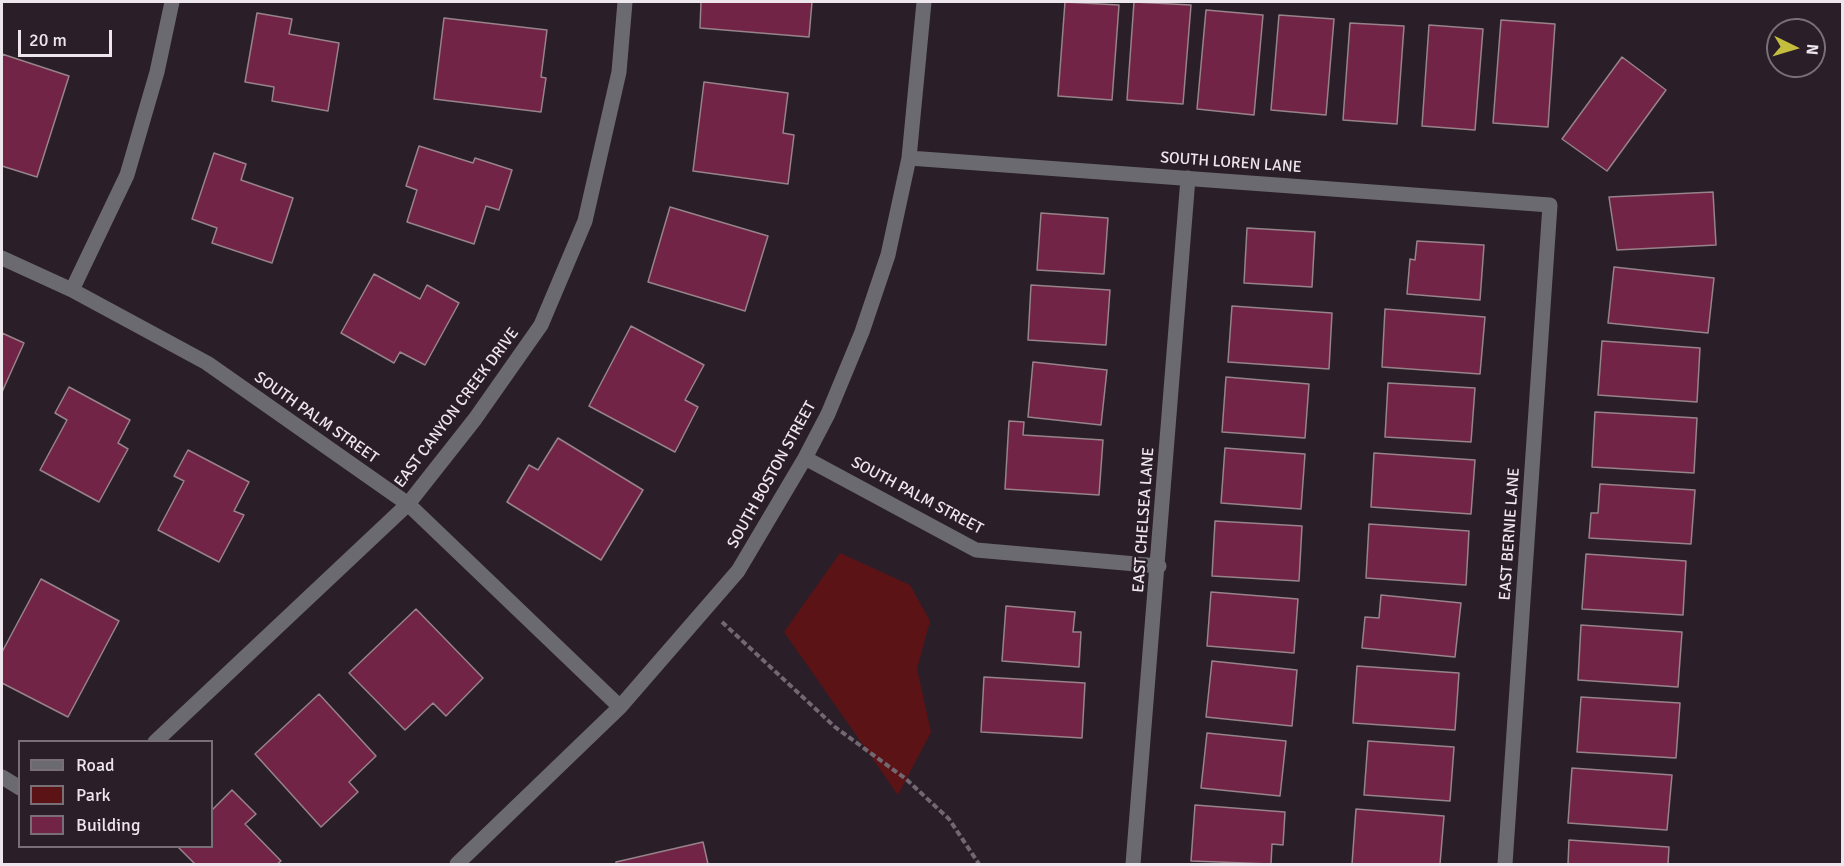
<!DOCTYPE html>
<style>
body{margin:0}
#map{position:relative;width:1844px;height:866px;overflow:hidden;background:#2a1f29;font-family:Signika,sans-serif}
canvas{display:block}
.frame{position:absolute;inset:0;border:3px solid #eee6ed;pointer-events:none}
.legend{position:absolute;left:18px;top:740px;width:195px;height:108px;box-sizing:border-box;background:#2a1f29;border:2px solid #786f77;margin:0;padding:8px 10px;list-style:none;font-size:18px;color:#eee6ed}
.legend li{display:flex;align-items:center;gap:12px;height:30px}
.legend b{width:30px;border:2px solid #786f77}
.north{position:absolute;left:1766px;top:18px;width:60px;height:60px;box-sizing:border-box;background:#2a1f29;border:2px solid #786f77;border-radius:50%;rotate:95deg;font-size:16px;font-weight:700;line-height:24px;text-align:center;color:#eee6ed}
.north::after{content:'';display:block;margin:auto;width:21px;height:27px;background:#c4bd3e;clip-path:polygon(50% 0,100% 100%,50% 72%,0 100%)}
.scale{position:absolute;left:18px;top:30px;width:94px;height:27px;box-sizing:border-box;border:3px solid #eee6ed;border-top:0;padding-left:8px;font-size:18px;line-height:21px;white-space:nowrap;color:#eee6ed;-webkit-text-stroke:4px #2a1f29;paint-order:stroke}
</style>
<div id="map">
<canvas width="1844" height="866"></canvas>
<div class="frame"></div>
<ul class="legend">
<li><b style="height:8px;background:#6c6a71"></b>Road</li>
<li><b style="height:16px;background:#5b1316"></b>Park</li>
<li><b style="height:16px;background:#712446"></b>Building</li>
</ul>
<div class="north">N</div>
<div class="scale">20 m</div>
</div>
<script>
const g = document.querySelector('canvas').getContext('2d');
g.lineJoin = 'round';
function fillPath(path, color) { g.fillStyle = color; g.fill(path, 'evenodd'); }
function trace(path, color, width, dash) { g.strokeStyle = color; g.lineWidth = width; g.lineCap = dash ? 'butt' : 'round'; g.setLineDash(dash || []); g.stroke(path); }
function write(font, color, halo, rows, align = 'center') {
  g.font = font + ' Signika,sans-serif'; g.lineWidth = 5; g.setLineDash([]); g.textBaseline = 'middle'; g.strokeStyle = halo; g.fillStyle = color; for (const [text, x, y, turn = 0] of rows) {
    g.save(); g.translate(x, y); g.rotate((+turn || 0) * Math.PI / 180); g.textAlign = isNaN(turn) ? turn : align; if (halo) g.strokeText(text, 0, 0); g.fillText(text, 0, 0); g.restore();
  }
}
fillPath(new Path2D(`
 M840,553L910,585L930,621L917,669L931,732L898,795L784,632Z`), '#5b1316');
const building = new Path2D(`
 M701,2H812L809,37L700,28Z
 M1065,2L1119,5L1112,100L1058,96Z
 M1134,2L1191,5L1183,104L1127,100Z
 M1206,10L1263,15L1254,115L1197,109Z
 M257,13L292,19L289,34L339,43L328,111L272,101L274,87L245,82Z
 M1279,15L1334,19L1326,115L1271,110Z
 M444,18L547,30L541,77L546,78L541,112L434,99Z
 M1501,20L1555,24L1548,127L1493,123Z
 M1350,23L1404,26L1397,124L1343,120Z
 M1429,25L1483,29L1475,130L1422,126Z
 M2,54L69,76L37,177L2,166Z
 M1622,57L1666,90L1607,171L1562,139Z
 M704,82L788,93L783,133L794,135L788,184L693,171Z
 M419,146L473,163L475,158L512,170L499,210L486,206L474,244L407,222L417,190L406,186Z
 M214,153L246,164L241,180L293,198L272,263L212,243L217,228L192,219Z
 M1713,192L1716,245L1617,250L1609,197Z
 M670,207L768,236L745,311L648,282Z
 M1041,213L1108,218L1104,274L1037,270Z
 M1247,228L1315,232L1312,287L1244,283Z
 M1417,241L1484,245L1480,300L1407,294L1410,259L1415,260Z
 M1614,267L1714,278L1708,333L1608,323Z
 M374,274L420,299L427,285L459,303L425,365L400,352L394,363L341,333Z
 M1031,285L1110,290L1106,345L1028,340Z
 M1232,306L1332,313L1329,369L1228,362Z
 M1385,309L1485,317L1480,374L1382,367Z
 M631,326L704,365L685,400L698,407L675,452L589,406Z
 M2,333L24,343L2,392Z
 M1602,341L1700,348L1697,402L1598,395Z
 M1033,362L1107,370L1101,425L1028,417Z
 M1226,377L1309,384L1305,438L1222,432Z
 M1388,383L1475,388L1471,442L1385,437Z
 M69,387L130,420L118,443L128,449L99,502L40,470L67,420L55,413Z
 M1595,412L1697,418L1694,473L1592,467Z
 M1009,421L1024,422L1023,435L1103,440L1099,495L1005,489Z
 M558,438L643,490L601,560L507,502L529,465L538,470Z
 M1225,448L1305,454L1301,509L1221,503Z
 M188,450L249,482L234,511L244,515L219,562L158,530L184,481L174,476Z
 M1374,453L1475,460L1471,514L1371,507Z
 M1600,484L1695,490L1691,544L1589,538L1591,513H1598Z
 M1215,521L1302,526L1299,581L1212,576Z
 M1369,524L1469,531L1466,585L1366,578Z
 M1586,554L1686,561L1683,615L1582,609Z
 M41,579L119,621L68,717L2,683V652Z
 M1211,592L1298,599L1294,653L1207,646Z
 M1381,595L1461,603L1455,657L1362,648L1365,617L1379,618Z
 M1006,606L1075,612L1073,632H1081L1079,667L1002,661Z
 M416,609L483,678L446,716L433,703L405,730L349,673Z
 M1581,625L1682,632L1678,687L1578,680Z
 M1212,661L1297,670L1292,726L1206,717Z
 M1357,666L1459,673L1455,730L1353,723Z
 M984,677L1085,683L1082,738L981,732Z
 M319,694L376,756L349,782L358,792L321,827L255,754Z
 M1581,697L1680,703L1676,758L1577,752Z
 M1207,733L1286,741L1280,796L1201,788Z
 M1368,741L1454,747L1450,801L1364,795Z
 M1572,768L1672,775L1667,830L1568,823Z
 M232,790L256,814L245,824L281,861L277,864H195L177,846H212V810Z
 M1195,805L1285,812L1283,845L1272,844L1271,864L1191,861Z
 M1356,809L1444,816L1440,864H1352Z
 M1569,840L1669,847L1668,864H1568Z
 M703,842L708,864H616V862Z`);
fillPath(building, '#712446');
trace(building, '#978389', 1.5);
trace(new Path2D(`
 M722,622L835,727L906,779L949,819L979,864`), '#726871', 4, [6, 3]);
trace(new Path2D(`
 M909,158L1550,205L1505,864
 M2,258L72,290L207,363L408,504L620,707
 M72,290L127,175L157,72L172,2
 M805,458L976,550L1159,566
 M155,742L408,504L475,419L541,325L585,221L619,72L625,2
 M2,777L20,788
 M457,864L620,707L738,571L805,458L828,414L862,332L888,255L909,158L924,2
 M1133,864L1188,178`), '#6c6a71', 15);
write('16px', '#eee6ed', '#2a1f29', [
 ["SOUTH LOREN LANE",1231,163,4],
 ["EAST CANYON CREEK DRIVE",457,408,-53],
 ["SOUTH PALM STREET",316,418,35],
 ["SOUTH BOSTON STREET",772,475,-61],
 ["SOUTH PALM STREET",917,496,28],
 ["EAST CHELSEA LANE",1144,520,-86],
 ["EAST BERNIE LANE",1510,534,-86]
]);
</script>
